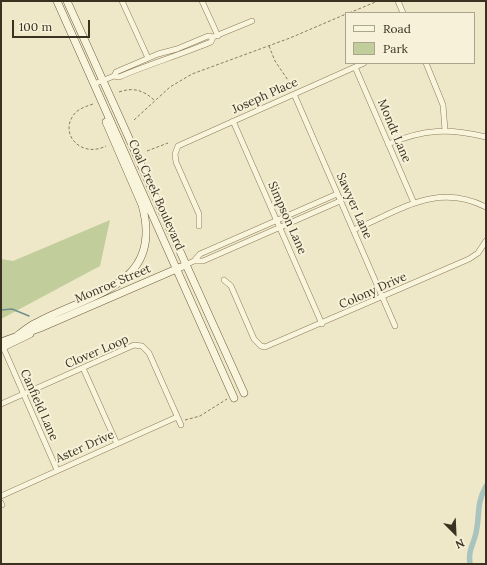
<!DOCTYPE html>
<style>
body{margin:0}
#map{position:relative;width:487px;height:565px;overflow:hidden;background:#efe8c8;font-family:Lora,serif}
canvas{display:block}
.frame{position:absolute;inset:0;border:2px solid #3b3120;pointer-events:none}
.legend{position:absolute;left:345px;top:12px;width:130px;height:52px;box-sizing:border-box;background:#f6f1d8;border:1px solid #aba48e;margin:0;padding:5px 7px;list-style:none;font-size:12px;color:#3b3120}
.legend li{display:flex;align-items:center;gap:8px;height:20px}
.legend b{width:20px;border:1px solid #aba48e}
.north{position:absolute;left:435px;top:513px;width:40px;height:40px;-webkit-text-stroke:3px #f6f1d8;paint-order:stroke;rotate:156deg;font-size:11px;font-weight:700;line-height:16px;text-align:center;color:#3b3120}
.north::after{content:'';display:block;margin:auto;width:14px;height:18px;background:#3b3120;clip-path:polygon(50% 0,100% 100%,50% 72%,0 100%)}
.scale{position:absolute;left:12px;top:20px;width:78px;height:18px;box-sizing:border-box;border:2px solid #3b3120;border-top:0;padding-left:5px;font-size:12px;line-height:14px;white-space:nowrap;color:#3b3120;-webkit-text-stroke:3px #f6f1d8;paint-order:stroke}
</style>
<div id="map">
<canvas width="487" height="565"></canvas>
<div class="frame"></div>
<ul class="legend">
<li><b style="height:5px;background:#f9f4dc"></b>Road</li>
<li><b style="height:11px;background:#c2cd9c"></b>Park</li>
</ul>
<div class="north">N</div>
<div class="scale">100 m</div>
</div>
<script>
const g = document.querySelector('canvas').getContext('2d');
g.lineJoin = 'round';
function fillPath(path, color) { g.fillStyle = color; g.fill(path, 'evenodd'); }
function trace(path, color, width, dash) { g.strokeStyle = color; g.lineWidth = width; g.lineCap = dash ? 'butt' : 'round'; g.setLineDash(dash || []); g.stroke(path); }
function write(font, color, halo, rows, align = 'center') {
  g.font = font + ' Lora,serif'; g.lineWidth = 4; g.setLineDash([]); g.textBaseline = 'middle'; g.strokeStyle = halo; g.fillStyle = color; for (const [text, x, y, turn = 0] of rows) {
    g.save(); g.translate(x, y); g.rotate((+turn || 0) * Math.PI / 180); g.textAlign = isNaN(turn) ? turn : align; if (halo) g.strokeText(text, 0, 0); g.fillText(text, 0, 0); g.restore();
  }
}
fillPath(new Path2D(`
 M110,220L100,266L1,319V259L13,261Z`), '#c2cd9c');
trace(new Path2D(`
 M1,310L12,309L29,316`), '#6f918d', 1.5);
trace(new Path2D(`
 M470,564C468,550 473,546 476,533C480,515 476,504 486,486`), '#a9c3be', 5.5);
const street = new Path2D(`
 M122,1L148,58
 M202,1L218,36
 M398,1L403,13
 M426,63L443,105L445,130
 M355,67L414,203
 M114,76L119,77C149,64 180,55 211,42L213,37
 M94,84L114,76L116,72L158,54L177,49L208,36L213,37L252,21
 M294,94L395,326
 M233,121L322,324
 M388,144C424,129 449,128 486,137
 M199,226V214L176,162L175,154L178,146L364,63
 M353,230C400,211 435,182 486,207
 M194,261H203L340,201
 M185,265L194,261L200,254L337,194
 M224,280L231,286L254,339L261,346L265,347L469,259L478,253L486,241
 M3,347L57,470
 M83,368L117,444
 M1,404L134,345L142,346L149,353L181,425
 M1,496L177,417
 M1,503L2,505`);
const secondary = new Path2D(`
 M57,1L234,398
 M67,1L244,393
 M18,335C24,331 29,326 36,323C88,294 165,287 142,205L106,122
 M1,342L40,328L181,267
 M1,348L30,334`);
trace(street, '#8b7b5d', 6);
trace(secondary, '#6d5c40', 8);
trace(new Path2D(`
 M349,13L378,1
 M269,46L275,61L294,89
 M119,92C133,87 144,90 155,101
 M93,104C87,106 81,108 76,112C57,132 80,159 106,146
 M134,120L170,87L192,74L290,38L346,14
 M147,151L168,143
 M185,420L200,416L227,399`), '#8b7b5d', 1, [3, 2]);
trace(street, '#f9f4dc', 5);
trace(secondary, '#f9f4dc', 7);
write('12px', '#3b3120', '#f6f1d8', [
 ["Joseph Place",265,96,-24],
 ["Mondt Lane",394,131,67],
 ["Coal Creek Boulevard",156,195,66],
 ["Sawyer Lane",354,206,66],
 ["Simpson Lane",287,218,66],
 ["Monroe Street",113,284,-23],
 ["Colony Drive",373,291,-24],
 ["Clover Loop",97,352,-23],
 ["Canfield Lane",39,405,66],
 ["Aster Drive",85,447,-24]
]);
</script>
